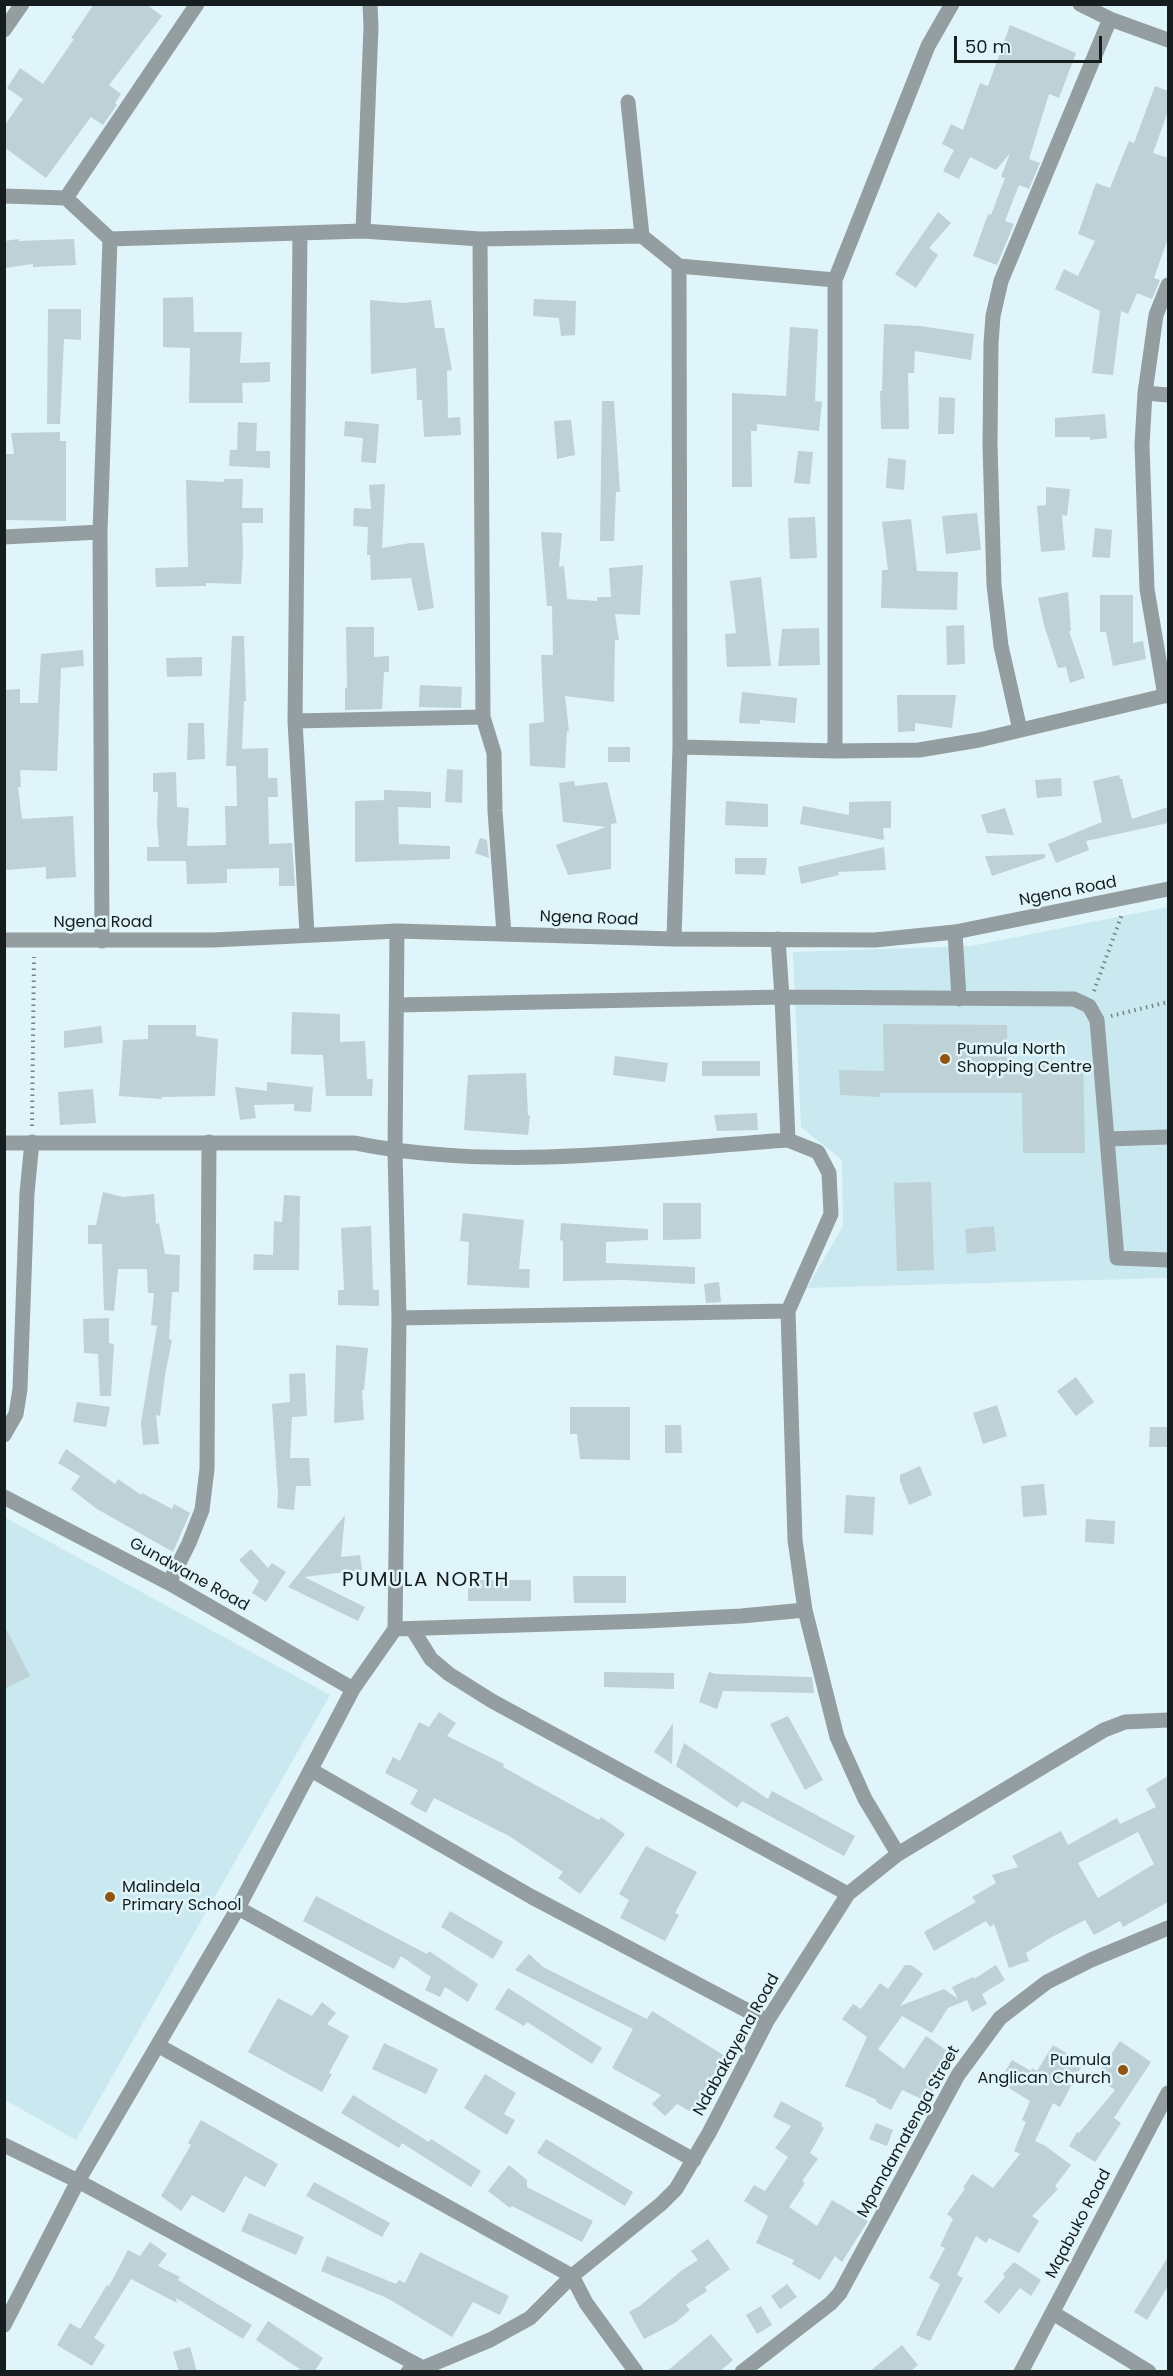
<!DOCTYPE html>
<style>
body{margin:0}
#map{position:relative;width:1173px;height:2376px;overflow:hidden;background:#e0f5fa;font-family:Poppins,sans-serif}
canvas{display:block}
.frame{position:absolute;inset:0;border:6px solid #161d1f;pointer-events:none}
.scale{position:absolute;left:954px;top:36px;width:148px;height:27px;box-sizing:border-box;border:3px solid #161d1f;border-top:0;padding-left:8px;font-size:18px;line-height:21px;white-space:nowrap;color:#161d1f;-webkit-text-stroke:4px #e0f5fa;paint-order:stroke}
</style>
<div id="map">
<canvas width="1173" height="2376"></canvas>
<div class="frame"></div>
<div class="scale">50 m</div>
</div>
<script>
const g = document.querySelector('canvas').getContext('2d');
g.lineJoin = 'round';
function fillPath(path, color) { g.fillStyle = color; g.fill(path, 'evenodd'); }
function trace(path, color, width, dash) { g.strokeStyle = color; g.lineWidth = width; g.lineCap = dash ? 'butt' : 'round'; g.setLineDash(dash || []); g.stroke(path); }
function write(font, color, halo, rows, align = 'center') {
  g.font = font + ' Poppins,sans-serif'; g.lineWidth = 5; g.setLineDash([]); g.textBaseline = 'middle'; g.strokeStyle = halo; g.fillStyle = color; for (const [text, x, y, turn = 0] of rows) {
    g.save(); g.translate(x, y); g.rotate((+turn || 0) * Math.PI / 180); g.textAlign = isNaN(turn) ? turn : align; if (halo) g.strokeText(text, 0, 0); g.fillText(text, 0, 0); g.restore();
  }
}
fillPath(new Path2D(`
 M1168,907V1278L807,1288L843,1226L842,1160L801,1127L793,952L971,946Z
 M4,1517L330,1695L76,2140L5,2100Z`), '#cae8ef');
fillPath(new Path2D(`
 M94,4H146L162,16L109,85L121,94L115,103L117,105L103,125L91,117L46,178L4,147V126L23,99L7,88L20,68L43,84L74,39L71,38Z
 M1010,25L1076,53L1059,98L1049,94L1029,159L1040,163L1029,189L1019,185L1005,221L1014,224L997,265L973,256L988,214L991,215L1005,178L1001,177L1010,153L996,170L970,157L959,179L943,171L954,150L942,144L951,124L963,130L980,83L988,86Z
 M1155,86L1168,91V111L1153,153L1168,158V238L1154,278L1160,280L1152,299L1137,293L1128,314L1121,311L1113,375L1092,373L1100,311L1055,289L1064,269L1078,276L1095,241L1078,234L1096,183L1110,188L1129,141L1134,143Z
 M938,212L951,223L929,248L938,255L916,288L895,274Z
 M19,239V241L74,239L76,265L33,267V264L4,268V241Z
 M193,297L194,332H242L240,363L270,362V382L242,383L243,403H189L190,348L163,347V298Z
 M534,299L576,301L575,335L561,336L559,318L533,316Z
 M370,300L403,303L431,300L435,328H444L452,370L447,371L448,418L460,417L461,435L424,437L422,400H417L416,368L371,374Z
 M48,309H81V340L64,339L60,424H47Z
 M884,324L920,326L974,334L971,360L915,351L914,373H908L909,429H881L880,391H882Z
 M790,327L818,329L815,401L822,402L819,431L757,424V431H751L752,487H732V393L786,396Z
 M939,397L955,398L954,434H938Z
 M602,401H614L620,492H616L614,541H600Z
 M1105,414L1107,438L1090,440V437H1055V418Z
 M571,420L575,455L557,459L554,421Z
 M345,421L379,424L376,463L361,462L363,438L344,436Z
 M238,422L257,423L256,451H270V468L229,466L230,450H237Z
 M60,432V441H66V521L4,520V454H14L11,433Z
 M798,451L813,452L810,484L794,483Z
 M888,458L906,460L904,490L886,488Z
 M224,479H243L242,508H263V523H242L243,553L241,584L206,583V586L156,587L155,568L188,567L186,480L224,482Z
 M385,484L382,548L410,543H424L434,608L418,611L411,578L371,580L370,555H367L368,527L353,526L354,508L371,509L369,485Z
 M1046,487L1070,489L1067,516L1062,515L1065,550L1041,552L1037,506L1046,505Z
 M977,513L981,550L946,554L942,516Z
 M815,517L817,558L790,559L788,518Z
 M911,519L917,571L958,572L957,610L881,608L882,570H888L882,522Z
 M1095,528L1112,530L1110,558L1092,557Z
 M541,532L562,533L559,567L564,566L567,599L597,601V597H611L609,568L643,565L640,615L615,614L619,640H615L614,702L565,696L569,731H567L565,768L530,766L529,724L544,722L541,655H553L552,606H547Z
 M761,577L771,666L727,667L725,634L736,633L730,581Z
 M1068,592L1071,631H1069L1085,678L1070,683L1066,667L1058,668L1044,625L1038,598Z
 M1100,595H1133V643L1143,641L1146,659L1113,666L1106,632H1100Z
 M964,625L965,664L947,665L946,626Z
 M346,627H374V657L389,656V672H384L382,709L345,710V688H347Z
 M819,628L820,665L778,666L782,629Z
 M232,636H244L246,701H244L242,749L268,748V778H277L278,797H268L269,844L292,843L295,886H279V868L227,869V883L187,884L186,861H147V847H159L157,824L158,792H153V773L176,772L177,807L189,808L187,846L226,845L225,806H237L236,766H226Z
 M83,650L84,666L61,668L57,771L20,770L21,787H18L22,819L73,816L76,877L46,879V867L5,870L4,690L20,689V703H38L41,654Z
 M202,657V676L167,677L166,658Z
 M420,685L462,687L461,708L419,707Z
 M742,692L797,698L795,723L760,720V724L739,723Z
 M897,695H956L952,728L915,723V731L898,732Z
 M188,723H204L205,759L187,760Z
 M608,747H630V762H608Z
 M447,769L463,770L462,803L445,802Z
 M1119,775L1120,779H1122L1132,819L1168,807V823L1086,841L1089,850L1056,863L1048,844L1102,822L1093,781Z
 M1061,778L1062,796L1037,798L1035,780Z
 M574,781L575,786L607,782L617,823L611,824V869L568,875L556,845L606,827L563,822L559,783Z
 M384,790L431,792V808L398,807L399,844L450,846V859L355,862V801L384,800Z
 M726,801L768,804V827L725,825Z
 M891,801V828H883L884,840L800,824L803,806L849,815V802Z
 M1005,808L1014,835L987,833L981,815Z
 M480,838L487,840L489,858L475,853Z
 M884,847L886,870L838,872L839,875L801,884L798,867Z
 M1045,854V858L992,876L985,856Z
 M735,858H767L765,875L735,874Z
 M292,1012L340,1014V1042L365,1041L367,1079H373L372,1096H326L323,1055L291,1054Z
 M883,1024L1007,1025V1062L1083,1061L1085,1153H1023L1022,1093H880V1097L840,1095L839,1070L884,1071Z
 M148,1025H196V1036L218,1039L215,1096L162,1097L161,1099L119,1096L123,1040L148,1039Z
 M101,1026L103,1043L64,1048V1031Z
 M615,1056L668,1063L665,1082L613,1075Z
 M702,1061H760V1076H702Z
 M526,1073L528,1115L530,1116L528,1135L464,1130L468,1075Z
 M267,1082L313,1087L311,1112L294,1111V1104L254,1105L256,1118L240,1120L235,1087L267,1091Z
 M93,1089L96,1123L60,1125L58,1092Z
 M757,1113L758,1130L717,1131L714,1115Z
 M931,1182L934,1270L897,1271L894,1183Z
 M103,1192L123,1197L154,1194L156,1224L159,1223L165,1254L180,1255L179,1292H172L169,1339L172,1340L165,1375L160,1416L156,1415L159,1444L143,1445L141,1423L157,1326L151,1325L154,1293H148L147,1269H118L114,1311L104,1310L102,1244H88V1225H96Z
 M284,1195L300,1196L299,1270H253L254,1254L273,1255L274,1221L282,1222Z
 M663,1203H701V1239L663,1240Z
 M463,1213L524,1220L519,1269H530L529,1288L467,1285L469,1242L460,1241Z
 M561,1223L648,1229V1240L606,1242V1263L695,1267V1284L624,1280L563,1281V1241L560,1240Z
 M371,1226L373,1290H379V1306L338,1305V1290H344L341,1228Z
 M994,1226L996,1251L967,1254L965,1229Z
 M719,1282L721,1302L706,1303L704,1284Z
 M109,1318V1343L114,1344L111,1396H100L98,1354L84,1353L83,1319Z
 M336,1345L368,1348L364,1390H362L364,1420L334,1423Z
 M305,1373L307,1416L292,1417L290,1458H309L311,1486H296L294,1510L277,1508L278,1494L272,1404L290,1402L289,1374Z
 M1076,1377L1094,1402L1076,1416L1057,1391Z
 M77,1402L110,1407L106,1427L73,1422Z
 M997,1405L1007,1436L983,1444L973,1413Z
 M570,1407H630V1460L580,1459L577,1434H570Z
 M665,1425H681L682,1453H665Z
 M1150,1427H1168V1447H1149Z
 M66,1449L115,1484L118,1479L141,1495L142,1493L172,1509L174,1504L190,1513L173,1552L97,1509L71,1489L80,1476L58,1463Z
 M920,1466L932,1495L909,1505L900,1481V1475Z
 M1044,1484L1047,1515L1023,1517L1021,1486Z
 M846,1495L875,1497L873,1535L844,1533Z
 M345,1515L341,1557L360,1555L362,1570L304,1577L365,1607L358,1621L288,1587Z
 M1086,1519L1115,1521L1114,1544L1085,1542Z
 M251,1549L268,1568L272,1563L286,1572L266,1602L252,1593L259,1581L239,1560Z
 M573,1576H626V1603H574Z
 M468,1580H531V1601H468Z
 M4,1625L30,1676L4,1689Z
 M604,1672L674,1673V1689L604,1687Z
 M709,1672L716,1674L812,1677L814,1693L723,1691L717,1709L699,1702Z
 M439,1712L456,1723L447,1736L504,1764L503,1767L599,1820L601,1817L625,1834L580,1894L558,1878L563,1872L509,1836L434,1798L426,1813L410,1804L418,1790L385,1773L393,1757L400,1761L419,1722L429,1727Z
 M788,1716L823,1780L805,1790L770,1724Z
 M673,1723L672,1764L654,1752Z
 M684,1743L768,1799L772,1791L855,1836L844,1856L742,1801L737,1808L676,1766Z
 M1168,1776V1902L1123,1927L1120,1921L1094,1935L1085,1920L1050,1938L1026,1953L1029,1961L1009,1968L994,1924L990,1927L986,1921L934,1951L924,1932L976,1902L972,1897L996,1883L992,1875L1018,1867L1012,1856L1061,1831L1068,1845L1117,1818L1120,1824L1156,1807L1146,1789ZM1138,1832L1154,1864L1098,1898L1078,1863Z
 M646,1846L697,1872L675,1913L679,1915L665,1941L620,1918L629,1900L619,1894Z
 M316,1896L427,1954L429,1951L478,1984L468,2002L445,1987L440,1997L425,1990L431,1977L401,1956L394,1969L303,1921Z
 M450,1911L503,1942L493,1959L441,1927Z
 M529,1954L543,1967L647,2019L652,2011L733,2061L718,2086L714,2083L696,2115L677,2104L665,2116L652,2104L661,2095L612,2068L633,2029L515,1970Z
 M905,1965H911L923,1974L900,2006L944,1989L958,1999L952,1987L973,1977L974,1979L996,1965L1005,1980L982,1994L987,2004L972,2012L967,2000L948,2008L932,2033L902,2016L878,2049L904,2069L926,2036L950,2053L928,2102L902,2090L891,2110L876,2102L877,2100L845,2086L867,2037L842,2019L853,2004L861,2009L880,1983L888,1989Z
 M508,1988L602,2048L592,2064L527,2022L524,2026L495,2009Z
 M278,1998L312,2016L322,2002L336,2013L327,2024L349,2036L329,2073L332,2074L322,2092L248,2052Z
 M1120,2041L1151,2062L1114,2118L1121,2123L1095,2162L1069,2146L1077,2132L1079,2133L1115,2090L1096,2077Z
 M384,2043L438,2069L426,2094L372,2069Z
 M1053,2045L1083,2063L1060,2107L1053,2103L1035,2141L1044,2145L1071,2165L1055,2186L1058,2189L1032,2216L1039,2221L1019,2253L989,2238L986,2243L976,2236L957,2275L963,2278L930,2341L916,2335L940,2284L929,2278L945,2248L940,2246L953,2219L947,2214L965,2189L963,2188L972,2174L993,2188L1020,2154L1014,2151L1026,2122L1022,2120L1030,2101L999,2082L1012,2060L1031,2071L1032,2068L1037,2071Z
 M485,2074L516,2093L504,2114L515,2120L507,2135L464,2108Z
 M353,2095L429,2142L431,2139L481,2171L471,2187L402,2143L399,2148L341,2113Z
 M781,2101L822,2123L821,2126L824,2128L810,2153L818,2159L802,2181L805,2183L789,2207L817,2226L832,2200L868,2221L842,2262L835,2256L820,2280L792,2264L794,2260L756,2243L768,2216L744,2201L754,2185L765,2191L788,2157L775,2148L791,2126L773,2117Z
 M201,2120L278,2164L265,2187L245,2176L224,2213L192,2195L181,2211L161,2196L191,2145L188,2143Z
 M876,2123L893,2130L887,2146L869,2139Z
 M546,2139L633,2192L625,2206L537,2153Z
 M509,2165L527,2180V2187L593,2221L582,2242L512,2206L510,2208L488,2191Z
 M314,2182L390,2223L382,2237L306,2196Z
 M249,2213L304,2237L296,2255L241,2231Z
 M708,2239L730,2269L705,2287L707,2291L686,2305L690,2310L675,2323L644,2339L629,2312L640,2306L681,2271L698,2260L691,2251Z
 M150,2242L167,2254L158,2266L180,2277L178,2280L252,2325L243,2339L176,2298L177,2303L131,2279L94,2338L105,2345L92,2366L57,2345L70,2323L80,2329L107,2285L109,2286L128,2250L140,2256Z
 M420,2252L509,2296L500,2315L473,2302L452,2337L387,2298L321,2271L327,2256L396,2284L399,2280L405,2283Z
 M1168,2257V2286L1147,2320L1134,2312Z
 M1014,2262L1041,2280L1031,2296L1020,2288L999,2314L984,2302L1005,2277L1003,2274Z
 M787,2284L797,2297L780,2309L771,2296Z
 M761,2306L772,2325L757,2334L746,2315Z
 M268,2321L323,2358L314,2372H304L256,2340Z
 M711,2334L733,2360L719,2372H666Z
 M902,2345L918,2365L910,2372H869Z
 M190,2347L197,2372H179L173,2352Z`), '#bdd1d6');
trace(new Path2D(`
 M1094,991L1122,914
 M1111,1016L1168,1002
 M32,1126L34,957`), '#748285', 4, [1.5, 4.5]);
trace(new Path2D(`
 M1080,4L1110,19L1168,40
 M4,30L22,4
 M628,102L642,236
 M4,196L66,198
 M363,231L371,27L370,4
 M300,234L295,721L307,934
 M110,239L363,231L480,239L642,236L679,266L835,280
 M1145,393L1168,395
 M4,537L100,532
 M1165,696L1147,589L1142,445L1145,393L1156,315L1168,285
 M483,717L494,753L495,811L504,934
 M295,721L483,717L480,239
 M1020,730L1001,646L994,585L990,445L991,343L993,316L1001,281L1110,19
 M680,747L835,751L919,750L979,740L1168,695
 M835,751V280L928,46L952,4
 M955,932L959,999
 M674,939L680,747L679,266
 M778,939L782,997L1074,999L1089,1006L1097,1020L1117,1258L1168,1260
 M4,940H213L397,931L674,939L875,940L955,932L1168,889
 M102,941L100,532L110,239L66,198L197,4
 M397,1005L782,997L788,1140
 M1107,1139L1168,1137
 M4,1143H355C497,1172 645,1150 788,1140L818,1152L829,1173L831,1214L788,1311L795,1540L805,1610
 M399,1318L788,1311
 M4,1435L16,1414L20,1389L27,1193L32,1142
 M4,1497L169,1583L353,1689
 M169,1583L189,1543L202,1510L207,1469L209,1142
 M395,1629L646,1621L741,1616L805,1610L837,1737L865,1799L898,1854
 M413,1630L431,1659L449,1674L492,1701L848,1894
 M311,1770L532,1897L767,2021
 M238,1908L694,2160
 M159,2046L572,2276L586,2303L636,2372
 M4,2145L78,2181L423,2368
 M1053,2313L1149,2372
 M4,2325L78,2181L238,1908L353,1689L395,1629L399,1318L395,1152L397,931
 M408,2372L423,2368L490,2340L530,2318L572,2276L661,2204L676,2189L709,2133L767,2021L848,1894L898,1854L1104,1730L1125,1722L1168,1720
 M742,2372L831,2303L840,2293L958,2075L1000,2018L1047,1982L1091,1960L1168,1928
 M1021,2372L1168,2093`), '#949d9f', 15);
for (const [x, y, r, color] of [
 [945,1059,6,"#8f5511"],
 [110,1897,6,"#8f5511"],
 [1123,2070,6,"#8f5511"]
]) { const dot = new Path2D(); dot.arc(x, y, r, 0, 2 * Math.PI); g.fillStyle = color; g.fill(dot); trace(dot, '#e0f5fa', 2); }
write('16px', '#161d1f', '#e0f5fa', [
 ["Ngena Road",1068,892,-11],
 ["Ngena Road",589,919,2],
 ["Ngena Road",103,923],
 ["Gundwane Road",189,1575,29],
 ["Ndabakayena Road",737,2045,-61],
 ["Mpandamatenga Street",909,2132,-61],
 ["Mqabuko Road",1079,2224,-62]
]);
write('16px', '#161d1f', '#e0f5fa', [
 ["Pumula North",957,1050],
 ["Shopping Centre",957,1068],
 ["Malindela",122,1888],
 ["Primary School",122,1906],
 ["Pumula",1111,2061,"right"],
 ["Anglican Church",1111,2079,"right"]
], 'left');
g.letterSpacing = '1.5px';
write('20px', '#161d1f', '#e0f5fa', [
 ["PUMULA NORTH",426,1581]
]);
g.letterSpacing = '0px';
</script>
